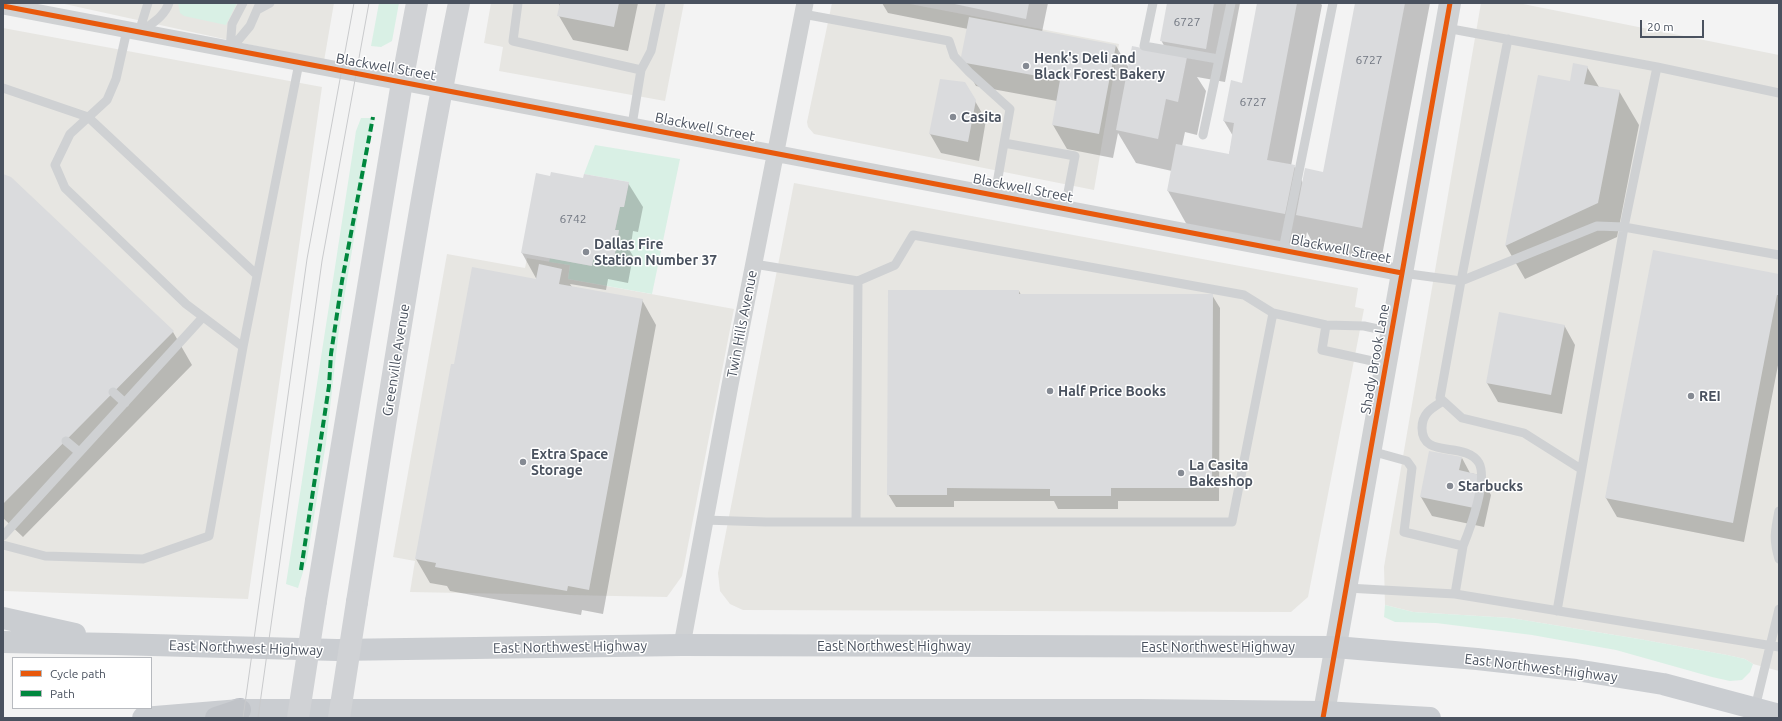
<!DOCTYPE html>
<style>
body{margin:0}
#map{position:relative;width:1782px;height:721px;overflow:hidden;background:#f3f3f3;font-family:Ubuntu,sans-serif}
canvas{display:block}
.frame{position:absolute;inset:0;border:4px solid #4a525f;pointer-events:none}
.legend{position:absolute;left:12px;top:657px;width:140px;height:52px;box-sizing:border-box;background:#fff;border:1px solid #b7babf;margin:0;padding:5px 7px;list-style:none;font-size:12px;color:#4a525f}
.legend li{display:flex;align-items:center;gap:8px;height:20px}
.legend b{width:20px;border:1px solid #b7babf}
.scale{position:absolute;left:1640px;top:20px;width:64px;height:18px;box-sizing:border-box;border:2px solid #4a525f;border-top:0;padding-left:5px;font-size:12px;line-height:14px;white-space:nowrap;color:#4a525f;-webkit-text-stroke:3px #fff;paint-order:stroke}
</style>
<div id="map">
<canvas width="1782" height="721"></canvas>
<div class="frame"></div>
<ul class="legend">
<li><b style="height:5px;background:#e8590c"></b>Cycle path</li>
<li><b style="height:5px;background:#00873e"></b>Path</li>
</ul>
<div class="scale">20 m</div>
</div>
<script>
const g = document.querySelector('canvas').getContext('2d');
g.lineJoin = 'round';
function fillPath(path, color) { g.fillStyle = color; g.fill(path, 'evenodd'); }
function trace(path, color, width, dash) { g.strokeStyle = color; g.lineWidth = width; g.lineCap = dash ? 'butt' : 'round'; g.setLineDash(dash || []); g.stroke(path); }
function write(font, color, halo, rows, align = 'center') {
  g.font = font + ' Ubuntu,sans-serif'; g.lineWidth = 3; g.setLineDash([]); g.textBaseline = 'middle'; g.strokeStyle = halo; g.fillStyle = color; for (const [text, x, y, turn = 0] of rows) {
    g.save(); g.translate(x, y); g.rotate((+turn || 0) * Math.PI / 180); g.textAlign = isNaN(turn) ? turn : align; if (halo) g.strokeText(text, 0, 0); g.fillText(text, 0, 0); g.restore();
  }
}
fillPath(new Path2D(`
 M60,3H334L324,61Z
 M491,3H684L665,101L499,71L503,47L484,43Z
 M832,3H905L1119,44L1094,190L814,134L808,127L807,122Z
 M1481,3H1518L1779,55V671L1753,664L1745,659L1727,655L1639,639L1511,618L1413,612L1385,605L1384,567Z
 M3,28L322,87L248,599L3,591Z
 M794,183L1358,288L1355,307L1364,309L1308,597L1291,612L743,610L730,604L720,591L718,573Z
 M447,254L525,268L527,258L570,265L568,279L734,309L682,576L667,597L410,592L415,561L393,557Z`), '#e7e6e2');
fillPath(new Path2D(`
 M178,3H237L226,25L184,16L180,13Z
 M379,3H399L392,41L381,47L371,46Z
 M361,118H374L339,329L326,443L307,559L298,588L286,584L356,131Z
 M595,145L680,159L652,294L568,279L570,265L549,262L550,258L592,266L594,255L614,259L619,231L615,230L620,207H624L629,182L584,174Z
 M1385,605L1413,612L1511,618L1639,639L1727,655L1745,659L1753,664L1750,672L1742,680L1730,681L1712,677L1616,650L1532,635L1436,623L1395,622L1384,617Z`), '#d9f0e5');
fillPath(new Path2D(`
 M558,3H638L628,51L573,40L559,16L560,6Z
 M882,3H1048L1042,32L1116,46L1129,68L1169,55L1161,40L1168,3H1240L1225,82L1197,77L1206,91L1197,135L1185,132L1182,146L1229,155L1233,136L1224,121L1243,84L1258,3H1320L1322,5L1291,166H1294L1303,183L1324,173L1356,3H1430L1381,261L1316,249L1307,232L1304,247L1187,225L1168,191L1172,171L1136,163L1118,133L1113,158L1067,149L1053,125L1057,101L976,86L962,61L968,29L888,13Z
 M1587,67L1599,87L1619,91L1639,125L1617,237L1525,279L1506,246L1539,76L1570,82Z
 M975,101L986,120L979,161L941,153L930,134Z
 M3,175L173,332L192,365L23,537L3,518Z
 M550,177L628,183L643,207L638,232L633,231L630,251L633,256L628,283L608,279L606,290L570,284L572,287L642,300L656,325L603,614L582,610L581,615L450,591L447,586L430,583L416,559L455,365L537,280L522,253Z
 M1779,275V360L1744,542L1617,517L1606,498Z
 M1019,291L1021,295H1212L1220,308L1219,501H1118V509H1058L1054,501H954V507H896L888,494Z
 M1564,325L1575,345L1562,414L1498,402L1487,383Z
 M1462,458L1470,473L1480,475L1491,495L1484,527L1432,516L1421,497Z`), '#0003');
fillPath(new Path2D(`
 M560,3H619L614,27L557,16Z
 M950,3H1029L1026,19Z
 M1167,3H1214L1206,49L1160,41Z
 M1257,3H1297L1267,160L1295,165L1285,214L1167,191L1176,144L1229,154L1234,123L1223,121L1231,80L1242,83Z
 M1355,3H1405L1362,228L1296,215L1305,168L1323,172Z
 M969,17L1116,45L1099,134L1052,125L1060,80L960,62Z
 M1132,46L1187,57L1178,102L1166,99L1158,139L1116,130Z
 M1573,63L1588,66L1584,84L1620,90L1598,203L1505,246L1538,75L1570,81Z
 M940,79L965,82L976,100L968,142L929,134Z
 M551,172L583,178L584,174L629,182L624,207H620L615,230H619L614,259L594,255L592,266L521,253L536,173L550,176Z
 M3,174L11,177L174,331L3,504Z
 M1653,250L1779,274V295H1777L1733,523L1605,498Z
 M539,264L562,269L559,284L643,299L589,590L568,586L567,591L435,567L436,563L415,559L451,364H454L472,267L536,279Z
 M888,290H1019V294H1213L1212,488H1111V496H1050V489L947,488V495H887Z
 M1499,312L1565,325L1551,395L1486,383Z
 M1429,451L1462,457L1459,470L1480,475L1474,508L1420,497Z`), '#dadbdd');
const motorway = new Path2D(`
 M216,718L240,710`);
trace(motorway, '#b8bbc2', 24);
trace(new Path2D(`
 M518,3L513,41L641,70L632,125
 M1153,3L1144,46L1218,59
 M257,10L270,3
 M803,14L949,41L954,56L969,72L1010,109L1004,143L1075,156L1065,208
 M1446,28L1657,67L1624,227L1557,611
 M139,32L148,3
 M141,32C152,23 164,17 169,3
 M1508,39L1461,281L1440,398L1462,418L1524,433L1581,469
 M230,50L250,26L260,3
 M230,50L232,24L243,3
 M1657,67L1779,93
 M641,70L651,51L661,3
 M3,88L88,117L257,275
 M1203,135L1231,3
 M995,195L1004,143
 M1283,250L1333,3
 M754,264L858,281L895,265L913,235L1244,295L1273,313
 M1402,273L1461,281L1597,226L1624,227L1779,255
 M1326,325L1322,350L1386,364
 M243,347L299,63
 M113,392L125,403
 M1443,401C1432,408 1422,413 1422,428C1422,460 1465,440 1479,463C1488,480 1470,529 1463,546
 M66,441L79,452
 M1371,451L1407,461L1412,468L1404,532L1463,546L1455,594
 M1779,511C1775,531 1773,539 1779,559
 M704,520L766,522H1232L1273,313L1326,325L1364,326L1392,332
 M856,522L858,281
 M3,536L203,317
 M3,545L45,556L143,559L209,536L243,347L186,304L65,188L55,165L70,134L107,100L116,79L127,30
 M1347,588L1455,594L1779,647
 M1755,708L1779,609`), '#cfd1d3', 9);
trace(new Path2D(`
 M3,6L1402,273
 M682,645L730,385L805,3`), '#cfd1d3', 17);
trace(new Path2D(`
 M1323,718L1450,3`), '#cfd1d3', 22);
trace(new Path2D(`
 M316,601L402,82L417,3
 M357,602C389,402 418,202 459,3`), '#d0d2d5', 22);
trace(new Path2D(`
 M3,618L75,634
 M3,642L115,644L337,650L682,645L1335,647L1477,659L1576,670L1663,684L1779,715
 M143,718L240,710H1140L1323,712L1430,718`), '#cacdd1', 22);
trace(motorway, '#c0c3c8', 22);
trace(new Path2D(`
 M243,718L307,259L354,3
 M258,718L322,261L369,3`), '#c9cacc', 1);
trace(new Path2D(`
 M298,718L316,601
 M339,718L357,602`), '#d0d2d5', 22);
trace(new Path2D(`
 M301,570L329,386L331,354L342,281L373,117`), '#00873e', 4, [8, 4]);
trace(new Path2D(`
 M3,6L1402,273
 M1323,718L1450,3`), '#e8590c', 5);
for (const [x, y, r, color] of [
 [1026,66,4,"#858a93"],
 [953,117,4,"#858a93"],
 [586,252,4,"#858a93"],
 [1050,391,4,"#858a93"],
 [1691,396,4,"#858a93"],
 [523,462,4,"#858a93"],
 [1181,473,4,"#858a93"],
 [1450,486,4,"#858a93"]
]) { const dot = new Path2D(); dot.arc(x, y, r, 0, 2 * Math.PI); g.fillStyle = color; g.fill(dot); trace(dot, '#fff', 1.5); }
write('12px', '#707680', null, [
 ["6727",1187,22],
 ["6727",1369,60],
 ["6727",1253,102],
 ["6742",573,219]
]);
write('bold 14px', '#4a525f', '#fff', [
 ["Henk's Deli and",1034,58],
 ["Black Forest Bakery",1034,74],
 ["Casita",961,117],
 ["Dallas Fire",594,244],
 ["Station Number 37",594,260],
 ["Half Price Books",1058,391],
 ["REI",1699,396],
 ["Extra Space",531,454],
 ["Storage",531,470],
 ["La Casita",1189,465],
 ["Bakeshop",1189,481],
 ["Starbucks",1458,486]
], 'left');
write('14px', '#4a525f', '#fff', [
 ["Blackwell Street",386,67,10],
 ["Blackwell Street",705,127,11],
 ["Blackwell Street",1023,188,11],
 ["Blackwell Street",1341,249,11],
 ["Twin Hills Avenue",742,324,-79],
 ["Shady Brook Lane",1375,359,-80],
 ["Greenville Avenue",396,360,-81],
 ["East Northwest Highway",894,646],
 ["East Northwest Highway",570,647,-1],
 ["East Northwest Highway",1218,647],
 ["East Northwest Highway",246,648,2],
 ["East Northwest Highway",1541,668,7]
]);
</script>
